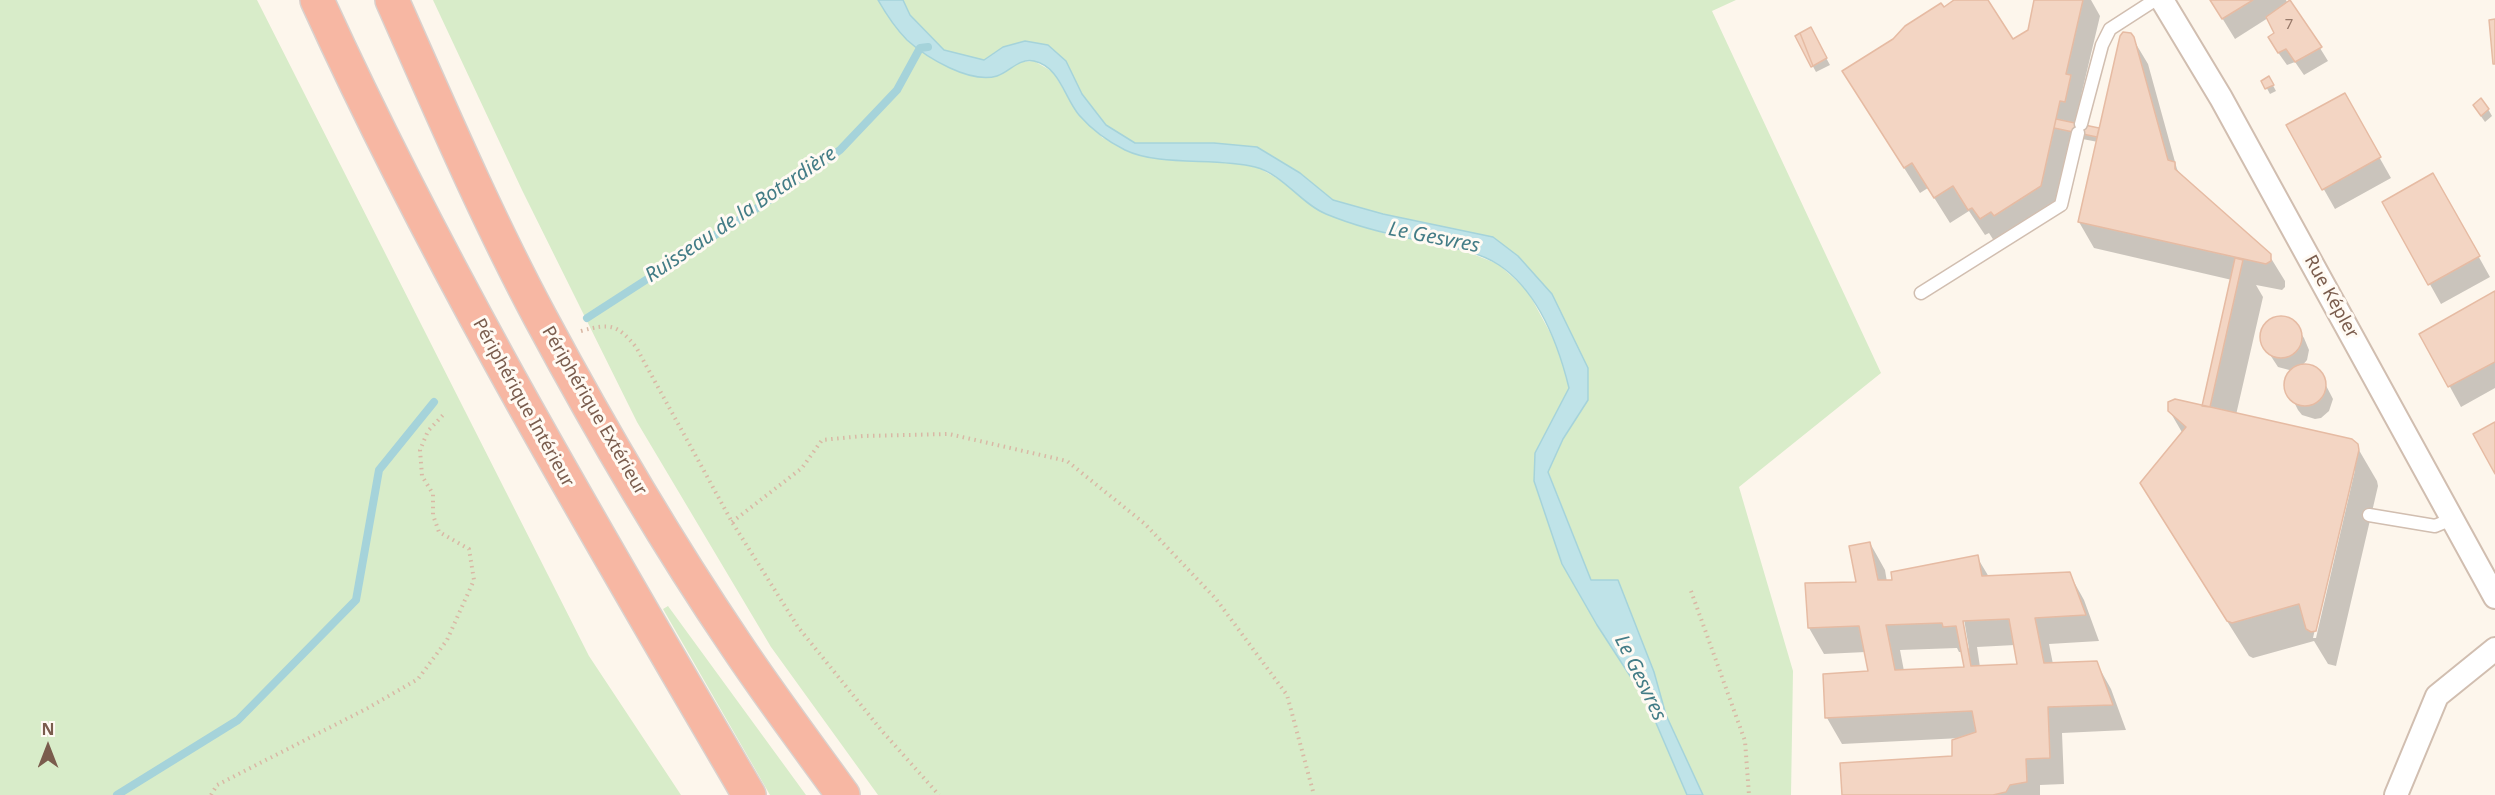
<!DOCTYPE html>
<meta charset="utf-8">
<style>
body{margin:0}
#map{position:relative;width:2495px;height:795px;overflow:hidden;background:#fdf6ec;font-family:"Noto Sans",sans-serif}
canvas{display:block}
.north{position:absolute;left:18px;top:717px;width:60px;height:60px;-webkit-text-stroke:4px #fffaf3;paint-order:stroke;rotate:0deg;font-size:16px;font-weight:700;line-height:24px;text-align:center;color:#7a5c4d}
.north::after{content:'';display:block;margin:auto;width:21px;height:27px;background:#7a5c4d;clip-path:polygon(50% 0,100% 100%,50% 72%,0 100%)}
</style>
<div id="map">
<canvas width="2495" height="795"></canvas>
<div class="north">N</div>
</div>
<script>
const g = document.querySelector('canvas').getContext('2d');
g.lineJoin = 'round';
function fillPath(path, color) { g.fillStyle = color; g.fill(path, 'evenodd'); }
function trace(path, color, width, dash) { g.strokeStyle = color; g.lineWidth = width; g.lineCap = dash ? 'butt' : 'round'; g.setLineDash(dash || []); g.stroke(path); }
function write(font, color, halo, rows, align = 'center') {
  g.font = font + ' "Noto Sans",sans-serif'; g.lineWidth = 6; g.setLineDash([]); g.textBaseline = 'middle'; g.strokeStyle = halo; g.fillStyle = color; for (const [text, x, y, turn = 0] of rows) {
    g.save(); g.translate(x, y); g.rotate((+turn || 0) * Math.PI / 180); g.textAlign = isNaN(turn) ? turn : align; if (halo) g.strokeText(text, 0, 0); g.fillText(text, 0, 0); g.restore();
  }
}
fillPath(new Path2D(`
 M0,0H257L589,656L681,795H0Z
 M433,0H878L908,40L940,63L996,76L1020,62L1034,61L1053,72L1078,114L1103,138L1257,167L1287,184L1324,213L1386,234L1460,249L1498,264L1527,290L1559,349L1569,388L1535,453L1534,481L1562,564L1597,625L1647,702L1687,795H878L771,647L637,422L522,190Z
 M903,0H1736L1712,11L1881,373L1739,487L1793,671L1791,795H1703L1666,715L1654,672L1591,580L1548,471L1563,439L1588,400V368L1493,237L1383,214L1333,200L1300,173L1214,143H1135L1106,125L1082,94L1066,61L1003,47L984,60L944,50L910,15Z
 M668,606L806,795H770L663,609Z`), '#d8ecc9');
const water = new Path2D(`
 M878,0H903L910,15L944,50L984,60L1003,47L1025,41L1048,45L1066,61L1082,94L1106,125L1135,143H1214L1257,147L1300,173L1333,200L1383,214L1493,237L1518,256L1552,294L1588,368V400L1563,439L1548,472L1591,580H1618L1654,672L1666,715L1703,795H1687L1647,702L1597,625L1562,564L1534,481L1535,453L1569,388C1558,343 1539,292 1499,265C1476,250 1444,246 1417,240C1387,234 1355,226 1326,214C1301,204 1283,174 1255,167C1216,157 1160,167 1125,150C1107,141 1092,130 1079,115C1064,97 1060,67 1034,61C1018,58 1010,72 997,76C970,84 927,58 907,40C896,29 886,14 878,0Z`);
fillPath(water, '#bfe3e8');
trace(water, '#a5d3da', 1.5);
fillPath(new Path2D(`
 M1957,0H1987L2013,41L2029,31L2036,0H2091L2100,16L2081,96L2085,102L2080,125L2098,129L2100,132L2130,34L2148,64L2177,169L2182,178L2269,255L2285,281V287L2282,290L2256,285L2263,297L2236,415L2356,445L2377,481L2378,486L2336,666L2328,664L2314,641L2253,658L2249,656L2162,518L2183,434L2169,410L2203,408L2232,280L2094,248L2079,222L2098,142L2072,137L2055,213L1996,244L1989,233L1985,235L1969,211L1950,223L1928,188L1920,193L1859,97L1943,9ZM2352,470H2355L2316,638H2313Z
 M2211,0H2286L2288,4L2291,1L2328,61L2304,75L2295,62L2287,65L2277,51L2276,33L2268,18L2235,39Z
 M1810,29L1830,65L1816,72L1797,37Z
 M2269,78L2276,91L2270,94L2263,81Z
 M2344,95L2391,178L2335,209L2288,126Z
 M2488,109L2492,116L2485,122L2478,112Z
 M2433,175L2490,277L2441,304L2384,202Z
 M2495,293V388L2461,407L2421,334Z
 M2280,317L2287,318L2295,324L2304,338L2309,350L2307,360L2301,367L2311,366L2319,372L2333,399L2329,411L2321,418L2315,419L2302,415L2298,410L2286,386L2293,371L2278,367L2263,344L2262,338L2266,325L2274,319Z
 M1870,543L1885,570L1887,582L1977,557L1989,577L2069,573L2084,600L2099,641L2049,644L2053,664L2096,662L2111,689L2126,730L2062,733L2064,784L2040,785V795H1843L1954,758L1961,738L1842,744L1827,718L1870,672L1866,652L1824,654L1809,628L1858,583ZM1963,613L1969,649L1966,645L1960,614ZM2015,645L2019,666L1980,667L1977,647ZM1957,648L1959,652H1963L1966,669L1904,671L1900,650Z`), '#0003');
trace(new Path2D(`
 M587,318L771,199L840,150L897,90L920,48L928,47
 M117,795L238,720L356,600L379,470L434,402`), '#a5d3da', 8);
const building = new Path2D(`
 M1954,0H1988L2013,39L2028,30L2034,0H2083L2066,74L2071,75L2065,102L2060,101L2041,186L1994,216L1991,212L1980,219L1972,208L1968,210L1953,186L1934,198L1912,163L1904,168L1842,71L1893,39L1905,26L1941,3L1944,7Z
 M2210,0H2253L2222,19Z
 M2290,0L2322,47L2295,62L2286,49L2278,53L2268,37L2274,33L2266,17Z
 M2495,19V64H2493L2489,20Z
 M1811,27L1827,58L1813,66L1800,33Z
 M2123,32L2131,33L2134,37L2168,160L2175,162V169L2271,254V261L2266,264L2078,222L2120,36Z
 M1800,33L1813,66L1811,67L1795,36Z
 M2269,76L2274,85L2265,89L2261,81Z
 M2345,93L2381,157L2322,190L2286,125Z
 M2481,98L2489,109L2481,116L2473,105Z
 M2056,119L2099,128L2097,137L2054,128Z
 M2433,173L2480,256L2428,285L2382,202Z
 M2235,258L2243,260L2210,407L2202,406Z
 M2495,291V362L2448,387L2419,334Z
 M2260 337a21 21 0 1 1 42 0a21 21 0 1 1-42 0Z
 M2284 385a21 21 0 1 1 42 0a21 21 0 1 1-42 0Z
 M2175,399L2352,439L2358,444L2359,450L2316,631L2311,632L2306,629L2299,604L2232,623L2227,621L2140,483L2186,427L2168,411V402Z
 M2495,422V474L2473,434Z
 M1870,542L1878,580H1892L1891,572L1978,555L1982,576L2070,572L2086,615L2035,618L2044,663L2097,661L2113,705L2048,707L2050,758L2026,759L2027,782L2010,785L2006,792L1993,795H1842L1840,763L1952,756V740L1976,732L1972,711L1825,718L1823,674L1868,671L1859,626L1808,628L1805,583L1856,582L1849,546ZM2009,619L2017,664L1971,666L1963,621ZM1942,623L1943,627L1956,626L1964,667L1895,670L1886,625Z`);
fillPath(building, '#f3d5c3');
trace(building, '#e6bba3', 1.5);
const lane = new Path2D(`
 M2081,124L2102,45L2110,29L2155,0
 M1921,293L2061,205L2078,133
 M2369,515L2435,526L2452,519`);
const street = new Path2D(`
 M2162,0L2221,98L2495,597
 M2396,795L2437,696L2495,649`);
const highway = new Path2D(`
 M317,0C442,275 597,534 749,795
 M392,0C439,106 485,214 540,317C600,429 665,540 736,645C770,696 807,745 843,795`);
trace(lane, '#d1beb0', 15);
trace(street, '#d1beb0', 26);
trace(highway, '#dad1cd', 36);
trace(new Path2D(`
 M581,331C610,323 617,324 636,347L732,522L798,627L882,731L939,795
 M732,522L802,468L822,440L863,436L949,434L1067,461L1145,524L1216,599L1287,695L1314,795
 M1691,591L1745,741L1749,795
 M211,795L217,785L368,708L418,679L447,640L474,580L469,549L439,532L433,515V494L422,476L420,450L428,431L444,414`), '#d9b8a5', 4, [1.5, 4.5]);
trace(lane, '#fff', 12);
trace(street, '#fff', 22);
trace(highway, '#f7b7a3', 33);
write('15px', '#987a6a', null, [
 ["7",2289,25]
]);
write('18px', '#7a5c4d', '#fffaf3', [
 ["Rue Képler",2331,297,61],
 ["Périphérique Intérieur",523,403,61],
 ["Périphérique Extérieur",594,411,60]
]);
write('italic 20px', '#437c86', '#fffaf3', [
 ["Ruisseau de la Botardière",741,215,-34],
 ["Le Gesvres",1434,238,11],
 ["Le Gesvres",1640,678,64]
]);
</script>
